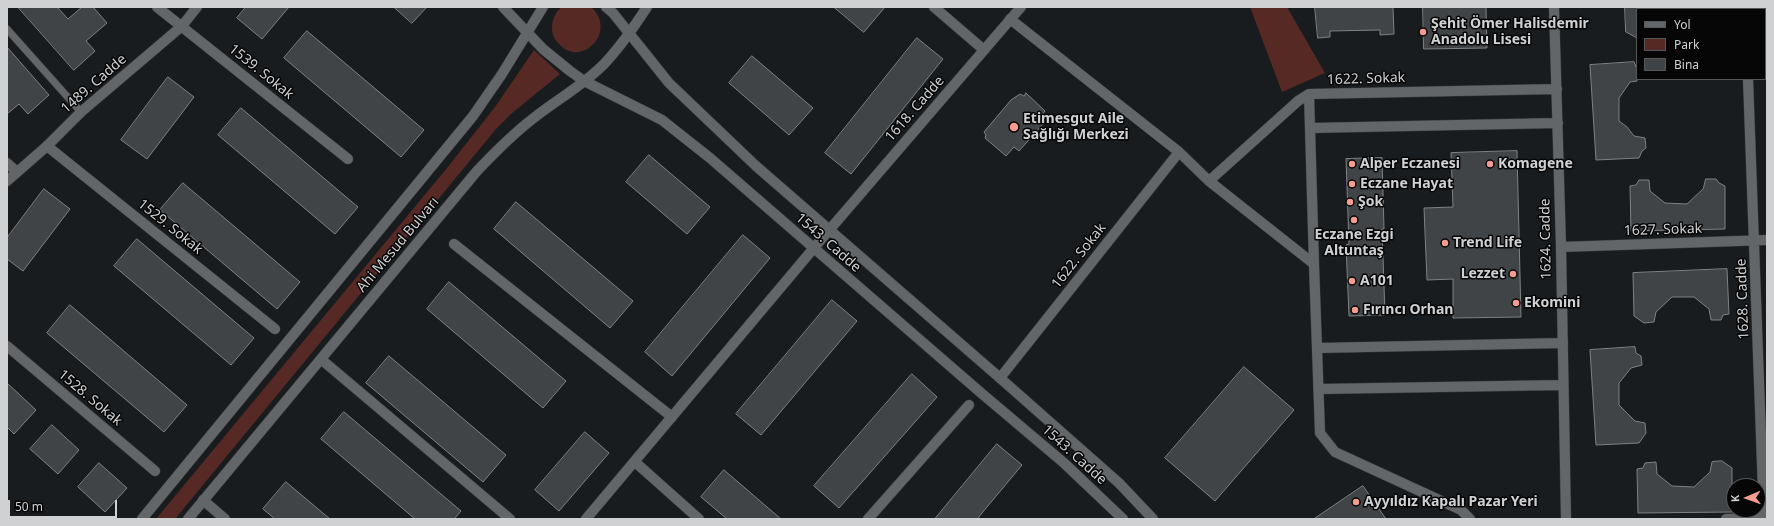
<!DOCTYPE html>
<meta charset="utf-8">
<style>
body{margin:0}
#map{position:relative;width:1774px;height:526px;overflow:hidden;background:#191c1e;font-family:"Noto Sans",sans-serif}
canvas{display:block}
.frame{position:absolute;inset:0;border:8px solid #cfd1d3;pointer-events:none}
.legend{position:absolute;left:1636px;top:8px;width:130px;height:72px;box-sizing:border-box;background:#060607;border:1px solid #565759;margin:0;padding:5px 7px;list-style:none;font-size:12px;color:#cfd1d3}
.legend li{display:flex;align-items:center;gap:8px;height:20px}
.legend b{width:20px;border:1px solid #565759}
.north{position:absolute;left:1726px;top:478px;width:40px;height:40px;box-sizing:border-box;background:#060607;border:1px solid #565759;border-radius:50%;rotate:268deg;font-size:11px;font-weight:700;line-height:16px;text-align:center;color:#cfd1d3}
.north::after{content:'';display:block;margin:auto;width:14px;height:18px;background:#f59c91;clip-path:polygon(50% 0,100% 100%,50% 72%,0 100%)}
.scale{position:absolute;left:8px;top:500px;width:109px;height:18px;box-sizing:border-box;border:2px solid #cfd1d3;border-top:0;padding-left:5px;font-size:12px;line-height:14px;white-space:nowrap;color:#cfd1d3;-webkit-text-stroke:3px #060607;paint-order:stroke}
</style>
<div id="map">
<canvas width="1774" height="526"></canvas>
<div class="frame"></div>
<ul class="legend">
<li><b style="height:5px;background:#626668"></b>Yol</li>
<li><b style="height:11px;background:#562924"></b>Park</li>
<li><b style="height:11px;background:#414446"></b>Bina</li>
</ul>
<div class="north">K</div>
<div class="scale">50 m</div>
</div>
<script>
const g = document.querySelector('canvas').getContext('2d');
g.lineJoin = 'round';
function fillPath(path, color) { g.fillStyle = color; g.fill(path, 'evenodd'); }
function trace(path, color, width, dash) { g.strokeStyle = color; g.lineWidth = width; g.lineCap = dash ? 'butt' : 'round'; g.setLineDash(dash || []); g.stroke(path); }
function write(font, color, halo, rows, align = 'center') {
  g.font = font + ' "Noto Sans",sans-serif'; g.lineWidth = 3; g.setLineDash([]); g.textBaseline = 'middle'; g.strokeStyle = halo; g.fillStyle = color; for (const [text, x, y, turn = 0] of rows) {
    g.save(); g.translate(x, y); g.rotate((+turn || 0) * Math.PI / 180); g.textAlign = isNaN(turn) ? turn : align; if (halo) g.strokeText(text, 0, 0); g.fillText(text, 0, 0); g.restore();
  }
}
fillPath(new Path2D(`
 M562,7H591C618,31 582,68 560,45C555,40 552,35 552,28C552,20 555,12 562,7Z
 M1250,7H1287L1325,73L1282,92Z
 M534,50L560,74L511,114L496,129L175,519H156L447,168L495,107Z`), '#562924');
const building = new Path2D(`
 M18,7H57L68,19L82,7H93L107,23L86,41L95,51L74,70Z
 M246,7H289L262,39L237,18Z
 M394,7H427L412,23Z
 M834,7H885L864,32Z
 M1315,7H1393L1394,34L1380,35V30L1330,31V37L1318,38Z
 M1423,7H1486L1487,48L1424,49Z
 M1625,7H1637V38L1626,32Z
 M307,31L424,130L401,157L284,58Z
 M917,38L943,59L851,174L825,153Z
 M7,47L49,95L28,114L19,104L7,114Z
 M752,56L813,108L789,135L729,83Z
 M1634,62L1637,69V81L1630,82L1619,98V121L1627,127L1634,136L1645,138L1646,148L1642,151L1639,158L1596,160L1590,65Z
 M168,77L194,97L147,159L121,140Z
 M1026,93L1045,111L1039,119L1044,123L1019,151L1014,147L1006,156L985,138L986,135L984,132L1011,100L1020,94L1024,96Z
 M241,108L358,207L335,234L218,135Z
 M1517,151L1521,317L1453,318V279L1427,280L1424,208L1453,207L1451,153Z
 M649,155L710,207L687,234L626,182Z
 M1382,158L1384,229H1382L1385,315L1349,316L1346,245L1349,244L1346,159Z
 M1706,179H1716L1719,183L1725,186V229L1631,231L1630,186L1636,185L1639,180H1649L1650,191L1665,203L1687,204L1703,189Z
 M183,183L300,282L277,309L160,210Z
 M44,189L70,209L23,271L7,259V238Z
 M516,202L633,301L610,328L494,229Z
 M743,235L770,258L672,376L645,352Z
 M137,239L254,338L231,365L114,266Z
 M1727,269L1729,314L1723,315L1721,320H1711L1709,309L1694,297H1672L1656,312L1654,322L1644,323L1634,316L1633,273Z
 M449,282L566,381L543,408L427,309Z
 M832,300L857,321L761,435L736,414Z
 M70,305L187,405L164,432L47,333Z
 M1635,347L1636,353L1641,356L1642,365L1631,368L1619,383V405L1635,421L1645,423L1646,433L1639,443L1596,445L1590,350Z
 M389,356L506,455L483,482L366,383Z
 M1244,367L1294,410L1215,501L1165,458Z
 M912,374L937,397L839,508L814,486Z
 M7,383L36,410L14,434L7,427Z
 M344,412L461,511L454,519H415L321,439Z
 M52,425L79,450L58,474L30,449Z
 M585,432L609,453L559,511L535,490Z
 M997,444L1022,465L977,519H935Z
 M1722,461L1732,468V512L1638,513L1637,469L1643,468L1645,463L1656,462L1657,474L1672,486L1694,487L1710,472L1712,462Z
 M99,463L127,488L105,512L78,487Z
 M724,470L781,519H727L701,497Z
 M286,482L330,519H275L263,509Z
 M1363,486L1386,519H1314Z`);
fillPath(building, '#414446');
trace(building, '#7f8285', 1);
const lane = new Path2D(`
 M7,29L81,112`);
const street = new Path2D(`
 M157,7L348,159
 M934,7L984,50
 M1554,7L1561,247L1566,519
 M1745,7V9
 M1010,19L1179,152L1209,181L1314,264L1320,433L1335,452L1461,510L1470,519
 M1748,79L1764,519
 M1309,94L1314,264
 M1310,128L1558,123
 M47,146L275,329
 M7,163L17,172
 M1209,181L1298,101L1309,94L1557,89
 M454,244L672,417
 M1561,247L1767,240
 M7,346L155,471
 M1317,348L1563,343
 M322,360L510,519
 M1000,378L1179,152
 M1319,389L1563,385
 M635,462L699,519
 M203,500L225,519
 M868,519L969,405
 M1726,519L1767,518`);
const secondary = new Path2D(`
 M503,7L543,49L570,71L584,81L662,120L710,158L980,392L1064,463L1123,519
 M606,7L613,13L669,83L756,166L1000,378L1119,483L1153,519
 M7,181L47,146L81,112L182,26L197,7
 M142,519L473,116L502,74L543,7
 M188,519L477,171C495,152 514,133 535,117C558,99 585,84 605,63C621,46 634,27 647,7
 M586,519L813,249L1021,7`);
trace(lane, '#353739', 8);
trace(street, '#353739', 11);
trace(secondary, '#353739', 11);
trace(lane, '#626668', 7);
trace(street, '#626668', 10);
trace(secondary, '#626668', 10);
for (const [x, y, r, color] of [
 [1423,32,4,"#f59c91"],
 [1014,127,5,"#f59c91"],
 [1352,164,4,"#f59c91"],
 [1490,164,4,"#f59c91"],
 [1352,184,4,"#f59c91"],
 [1350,202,4,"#f59c91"],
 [1354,220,4,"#f59c91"],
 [1445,243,4,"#f59c91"],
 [1513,274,4,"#f59c91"],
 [1352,281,4,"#f59c91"],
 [1516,303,4,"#f59c91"],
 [1355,310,4,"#f59c91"],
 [1356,502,4,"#f59c91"]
]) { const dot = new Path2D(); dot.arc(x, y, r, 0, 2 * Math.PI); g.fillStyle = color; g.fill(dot); trace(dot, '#060607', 1.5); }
write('bold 14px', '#cfd1d3', '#060607', [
 ["Şehit Ömer Halisdemir",1431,24],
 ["Anadolu Lisesi",1431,40],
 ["Etimesgut Aile",1023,119],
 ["Sağlığı Merkezi",1023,135],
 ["Alper Eczanesi",1360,164],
 ["Komagene",1498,164],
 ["Eczane Hayat",1360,184],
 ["Şok",1358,202],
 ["Eczane Ezgi",1354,235,"center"],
 ["Altuntaş",1354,251,"center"],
 ["Trend Life",1453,243],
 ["Lezzet",1505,274,"right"],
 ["A101",1360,281],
 ["Ekomini",1524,303],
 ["Fırıncı Orhan",1363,310],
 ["Ayyıldız Kapalı Pazar Yeri",1364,502]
], 'left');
write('14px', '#cfd1d3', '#060607', [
 ["1539. Sokak",261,72,39],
 ["1622. Sokak",1366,79,-2],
 ["1489. Cadde",94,84,-41],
 ["1618. Cadde",915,109,-49],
 ["1529. Sokak",170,227,39],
 ["1627. Sokak",1663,230,-2],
 ["1624. Cadde",1546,239,-91],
 ["1543. Cadde",828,243,41],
 ["Ahi Mesud Bulvarı",398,245,-50],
 ["1622. Sokak",1079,256,-52],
 ["1628. Cadde",1743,299,-92],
 ["1528. Sokak",90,398,40],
 ["1543. Cadde",1074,455,42]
]);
</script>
